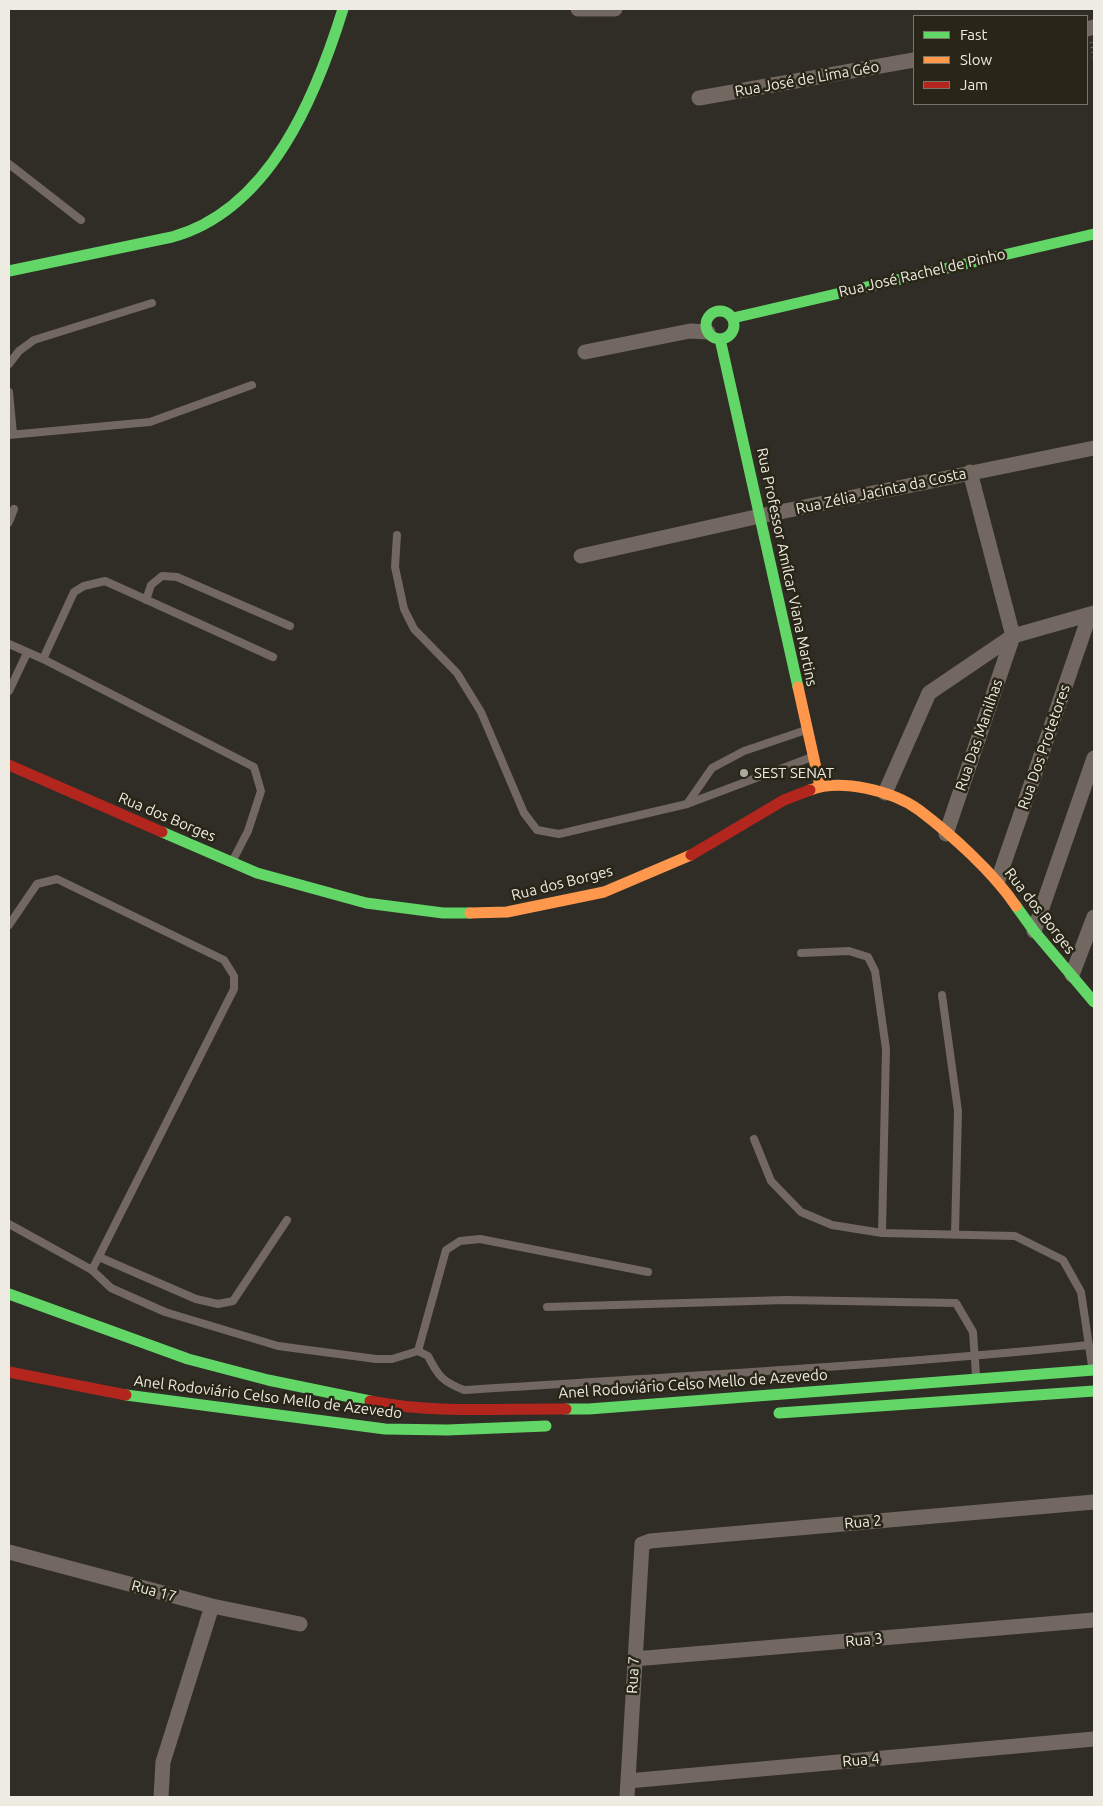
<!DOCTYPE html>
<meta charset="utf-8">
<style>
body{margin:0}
#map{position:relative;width:1103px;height:1806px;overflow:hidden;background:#2f2d25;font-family:Ubuntu,sans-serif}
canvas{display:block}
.frame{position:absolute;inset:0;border:10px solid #eeece2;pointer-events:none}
.legend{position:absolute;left:913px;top:15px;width:175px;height:90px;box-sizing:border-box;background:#292618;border:1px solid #787569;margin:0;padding:6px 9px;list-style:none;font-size:15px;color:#eeece2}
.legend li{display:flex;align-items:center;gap:10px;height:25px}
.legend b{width:25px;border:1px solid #787569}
</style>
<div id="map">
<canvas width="1103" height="1806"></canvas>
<div class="frame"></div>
<ul class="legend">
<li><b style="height:6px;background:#63d668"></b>Fast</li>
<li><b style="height:6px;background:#ff974d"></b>Slow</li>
<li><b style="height:6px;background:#b3261e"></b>Jam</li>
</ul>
</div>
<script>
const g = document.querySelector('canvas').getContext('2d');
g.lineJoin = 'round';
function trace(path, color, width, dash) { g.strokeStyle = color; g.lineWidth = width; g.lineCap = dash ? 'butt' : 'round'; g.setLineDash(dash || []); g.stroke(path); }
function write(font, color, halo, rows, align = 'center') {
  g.font = font + ' Ubuntu,sans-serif'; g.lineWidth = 5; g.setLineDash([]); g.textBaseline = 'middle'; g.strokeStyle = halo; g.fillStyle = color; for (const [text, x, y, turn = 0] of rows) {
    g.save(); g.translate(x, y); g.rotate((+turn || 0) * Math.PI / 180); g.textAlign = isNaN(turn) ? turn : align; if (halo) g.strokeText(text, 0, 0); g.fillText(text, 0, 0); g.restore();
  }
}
trace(new Path2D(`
 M1091,42L1094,59`), '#6a645e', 3, [1, 4]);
trace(new Path2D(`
 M9,164L81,220
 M9,364L19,351L34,340L152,303
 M9,392L13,434
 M9,435L150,422L252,385
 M9,522L14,509
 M397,535L395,567L404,609L414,629L457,673L481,712L524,813L537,830L559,834L687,804L812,757
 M146,600L151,585L162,576L177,577L290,626
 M9,644L43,659L254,767L261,791L248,831L233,860
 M43,659L74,592L84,586L105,581L273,657
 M9,691L27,653
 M687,804L712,768L744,751L806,730
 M9,925L37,884L57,879L224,960L234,976V989L92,1270
 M801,953L849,951L868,957L875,971L886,1049L882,1233L1015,1236L1063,1260L1081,1292L1092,1366
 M942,995L958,1111L955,1234
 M754,1139L771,1181L801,1212L832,1225L882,1233
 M9,1224L92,1270L111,1288L165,1312L278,1346L376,1359H392L418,1351L428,1356C438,1376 443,1382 464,1390C672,1377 881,1366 1089,1345
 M99,1257L196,1299L218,1304L233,1301L287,1220
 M547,1307L786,1300L956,1303L973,1332L976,1375
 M418,1351L446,1250L460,1241L480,1239L648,1272`), '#726761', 8);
trace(new Path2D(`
 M578,9H615
 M1087,29L1094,27
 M699,98L914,60
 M585,352L690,331L708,332
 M581,556L760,516L1094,448
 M885,793L929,693L1013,636L1094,613
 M946,834L1013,636L970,472
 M998,880L1090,614
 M1034,931L1094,758
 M1072,975L1094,917
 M9,1552L212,1606L300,1624
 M634,1659L1094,1620
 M628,1781L1094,1739
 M161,1797L163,1762L212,1606
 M627,1797L642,1544L650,1541L1094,1502`), '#726761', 15);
trace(new Path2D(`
 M9,271L172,237C270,210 316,96 343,9
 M706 325a14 14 0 1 1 28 0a14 14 0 1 1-28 0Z
 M733,318L1094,234
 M720,339L798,687
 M162,832L257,873L366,903L443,913H470
 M1016,906L1034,931L1094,1002
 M9,1294L188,1359L268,1380L370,1401
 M126,1395L385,1429L447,1430L546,1426
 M566,1409H589L1094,1370
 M779,1413L1094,1391`), '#63d668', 11);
trace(new Path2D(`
 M798,687L820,786
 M810,790C841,778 893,791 919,810C952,835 993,872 1016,906
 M470,913L507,912L604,892L691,855`), '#ff974d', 11);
trace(new Path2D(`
 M9,765L162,832
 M691,855L784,800L810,790
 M9,1372L126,1395
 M370,1401C433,1414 502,1408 566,1409`), '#b3261e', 11);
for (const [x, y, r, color] of [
 [744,773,5,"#aba9a0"]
]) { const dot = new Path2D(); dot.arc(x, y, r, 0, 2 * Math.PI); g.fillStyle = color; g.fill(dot); trace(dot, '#292618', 2); }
write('15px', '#eeece2', '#292618', [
 ["Rua José de Lima Géo",807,79,-10],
 ["Rua José Rachel de Pinho",922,273,-13],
 ["Rua Zélia Jacinta da Costa",881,491,-12],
 ["Rua Professor Amílcar Viana Martins",787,567,78],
 ["Rua Das Manilhas",979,735,-71],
 ["Rua Dos Protetores",1044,747,-71],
 ["Rua dos Borges",167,817,23],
 ["Rua dos Borges",562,883,-14],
 ["Rua dos Borges",1040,911,52],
 ["Anel Rodoviário Celso Mello de Azevedo",693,1384,-4],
 ["Anel Rodoviário Celso Mello de Azevedo",268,1397,7],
 ["Rua 2",863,1522,-5],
 ["Rua 17",154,1591,15],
 ["Rua 3",864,1640,-5],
 ["Rua 7",633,1675,-87],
 ["Rua 4",861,1760,-5]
]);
write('15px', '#eeece2', '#292618', [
 ["SEST SENAT",754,773]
], 'left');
</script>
